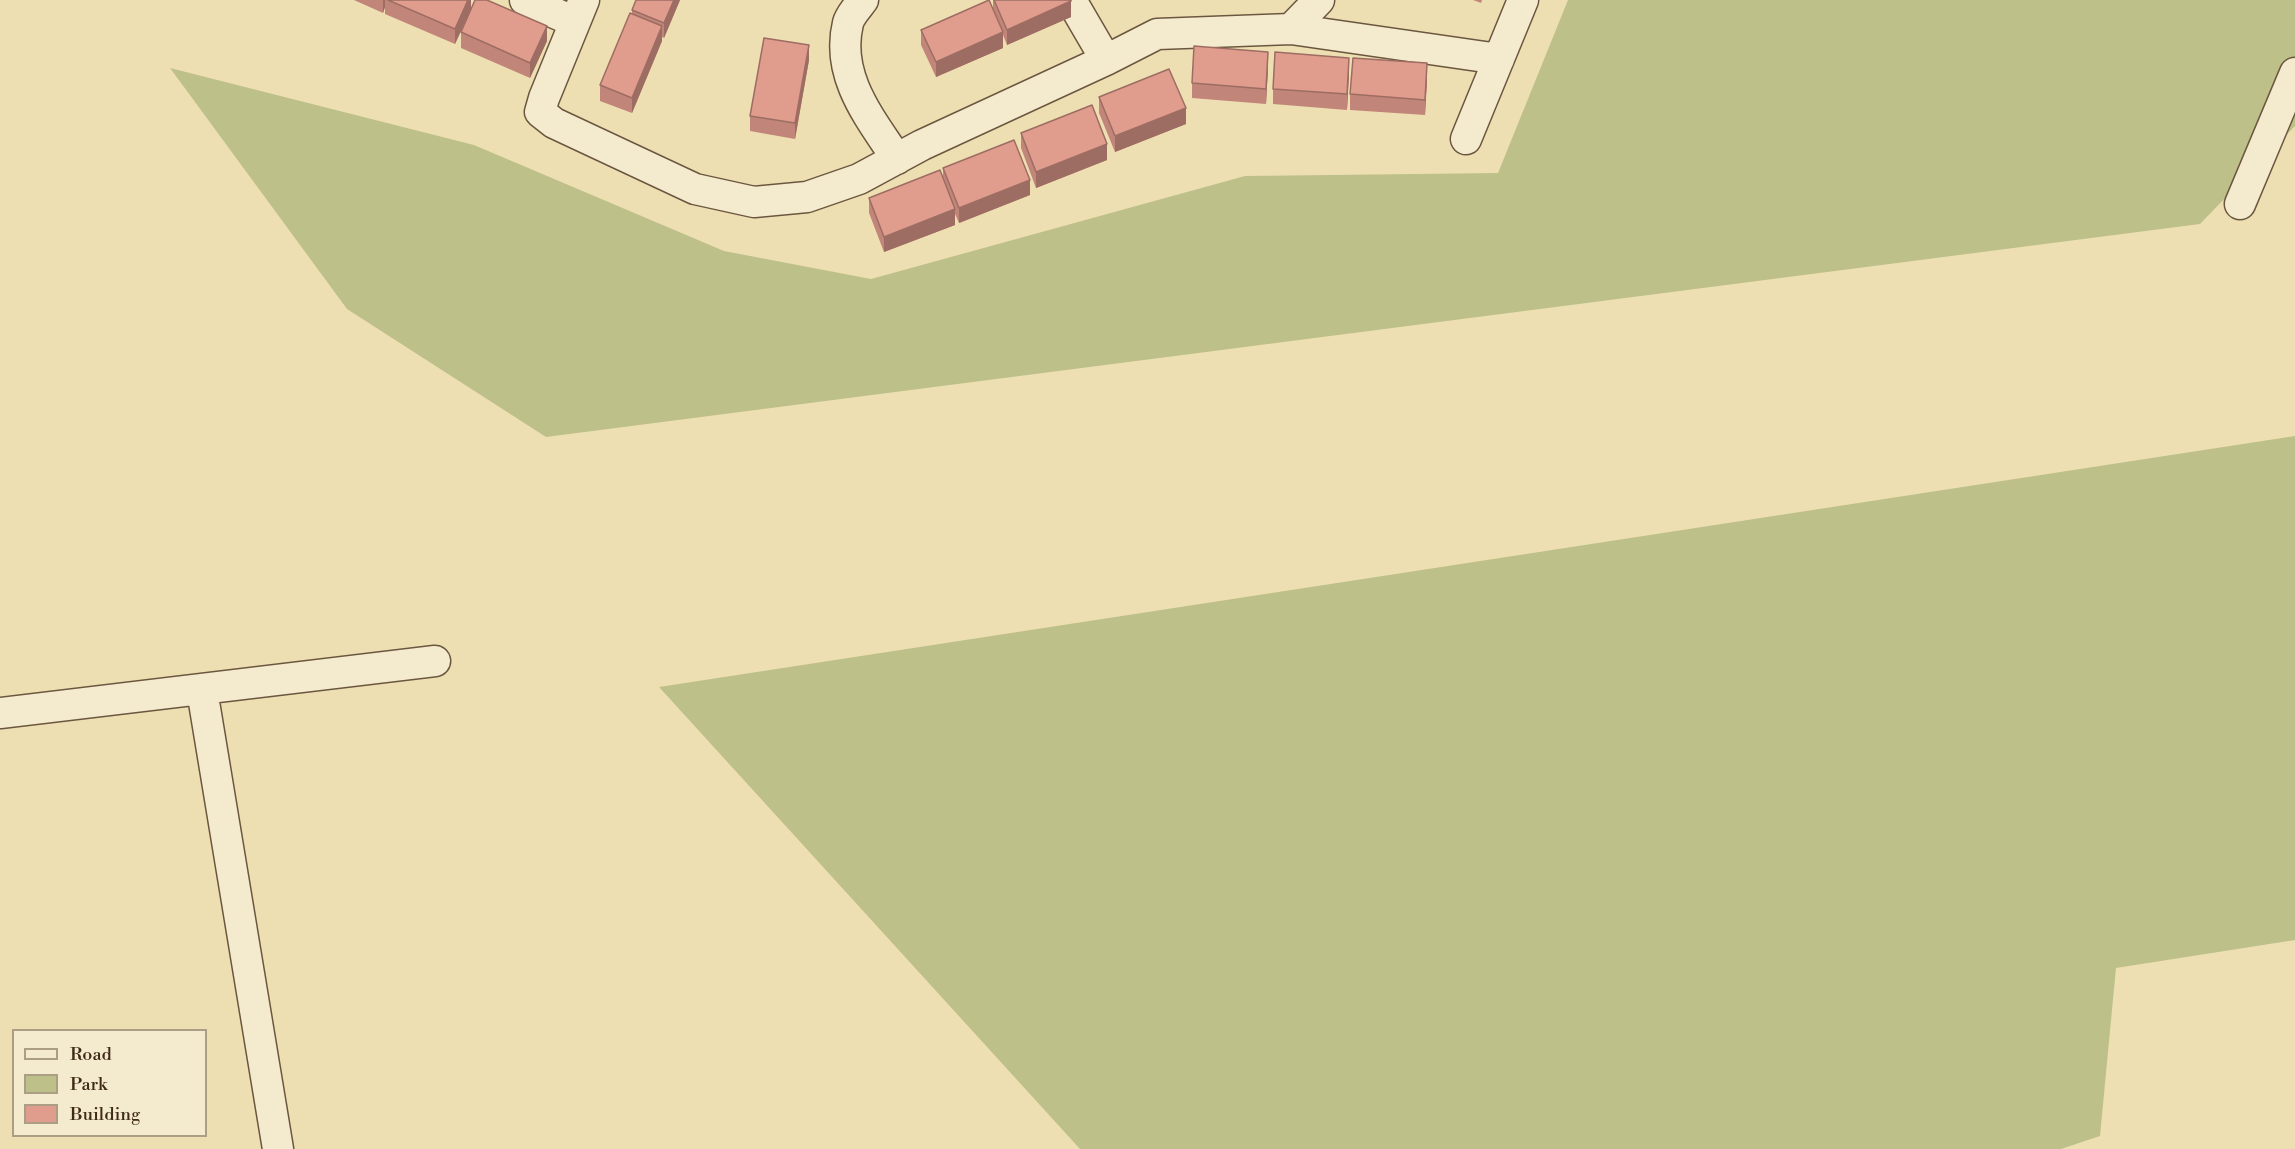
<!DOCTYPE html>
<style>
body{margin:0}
#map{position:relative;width:2295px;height:1149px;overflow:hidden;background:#eedfb3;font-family:"Libre Bodoni",serif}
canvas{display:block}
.legend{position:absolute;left:12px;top:1029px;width:195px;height:108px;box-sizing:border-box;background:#f4eace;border:2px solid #ac9d85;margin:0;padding:8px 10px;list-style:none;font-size:18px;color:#3f2a18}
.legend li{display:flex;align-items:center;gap:12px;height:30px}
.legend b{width:30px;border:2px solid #ac9d85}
</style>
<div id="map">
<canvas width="2295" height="1149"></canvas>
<ul class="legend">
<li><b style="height:8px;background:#f4eace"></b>Road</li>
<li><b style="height:16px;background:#bec089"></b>Park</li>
<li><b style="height:16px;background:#e09c8d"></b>Building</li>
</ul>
</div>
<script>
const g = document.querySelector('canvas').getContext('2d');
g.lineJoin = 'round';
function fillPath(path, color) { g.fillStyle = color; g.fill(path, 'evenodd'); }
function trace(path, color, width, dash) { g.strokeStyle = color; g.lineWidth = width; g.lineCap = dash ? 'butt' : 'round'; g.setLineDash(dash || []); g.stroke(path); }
fillPath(new Path2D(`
 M1568,0H2295V126L2200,224L546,437L347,309L170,68L474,145L724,251L871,279L1245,176L1498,173Z
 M2295,436V940L2116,968L2100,1136L2061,1149H1080L659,687Z`), '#bec089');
const street = new Path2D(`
 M525,0L575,22
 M584,0L544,98L540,112L554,123L695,189L754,202L807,197L859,179L922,145L1106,60L1157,34L1291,29L1499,59
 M863,0C858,7 850,15 848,23C835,76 870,118 897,159
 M1071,0L1106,60
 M1291,29L1319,0
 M1466,139L1523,0
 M2240,204L2295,73
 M202,690L278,1149
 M0,713L435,661`);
trace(street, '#6b573f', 33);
trace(street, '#f4eace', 30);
fillPath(new Path2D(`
 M354,0H471V8L547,41L530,78L461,48V32L466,21L455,44L385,14V7L383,13Z
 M636,0H680L664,38L662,37V41L632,113L600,101V85L632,14V10Z
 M993,0H1071V17L1007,45L1003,35V48L936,77L921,45V30L993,10Z
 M1473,0H1482L1481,3Z
 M809,60L795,139L750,131V116Z
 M1268,67L1266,104L1192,98V83Z
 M1349,73L1347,110L1273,104V89Z
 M1427,79L1425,115L1350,110V94Z
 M1099,97L1186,124L1115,152L1099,113Z
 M1021,133L1107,160L1036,188L1021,148Z
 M943,168L1030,195L959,223L955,214V225L884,252L869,213V198L943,179Z`), '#c18679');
fillPath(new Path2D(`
 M383,0H385V7L383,13Z
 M468,0H471V8L455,44V29Z
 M674,0H680L664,38V23Z
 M1071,1V17L1007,45V30Z
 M547,26V41L530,78V63Z
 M662,26V41L632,113V98Z
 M1003,32V48L936,77V62Z
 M809,45V60L795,139V123Z
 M1268,52V67L1266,104V89Z
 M1349,58V73L1347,110V94Z
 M1427,63V79L1425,115V100Z
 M1186,108V124L1115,152V136Z
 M1107,144V160L1036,188V172Z
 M1030,180V195L959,223V208Z
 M955,209V225L884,252V237Z`), '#9d6d63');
const building = new Path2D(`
 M388,0H468L455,29Z
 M475,0H487L547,26L530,63L461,32Z
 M636,0H674L664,23L632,10Z
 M989,0L1003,32L936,62L921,30Z
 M994,0H1071V1L1007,30Z
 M630,13L662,26L632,98L600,85Z
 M764,38L809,45L795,123L750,116Z
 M1194,46L1268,52L1266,89L1192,83Z
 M1275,52L1349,58L1347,94L1273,89Z
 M1353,58L1427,63L1425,100L1350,94Z
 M1169,69L1186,108L1115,136L1099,97Z
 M1092,105L1107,144L1036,172L1021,133Z
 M1014,140L1030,180L959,208L943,168Z
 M940,170L955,209L884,237L869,198Z`);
fillPath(building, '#e09c8d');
trace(building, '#9d6d63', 1.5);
</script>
